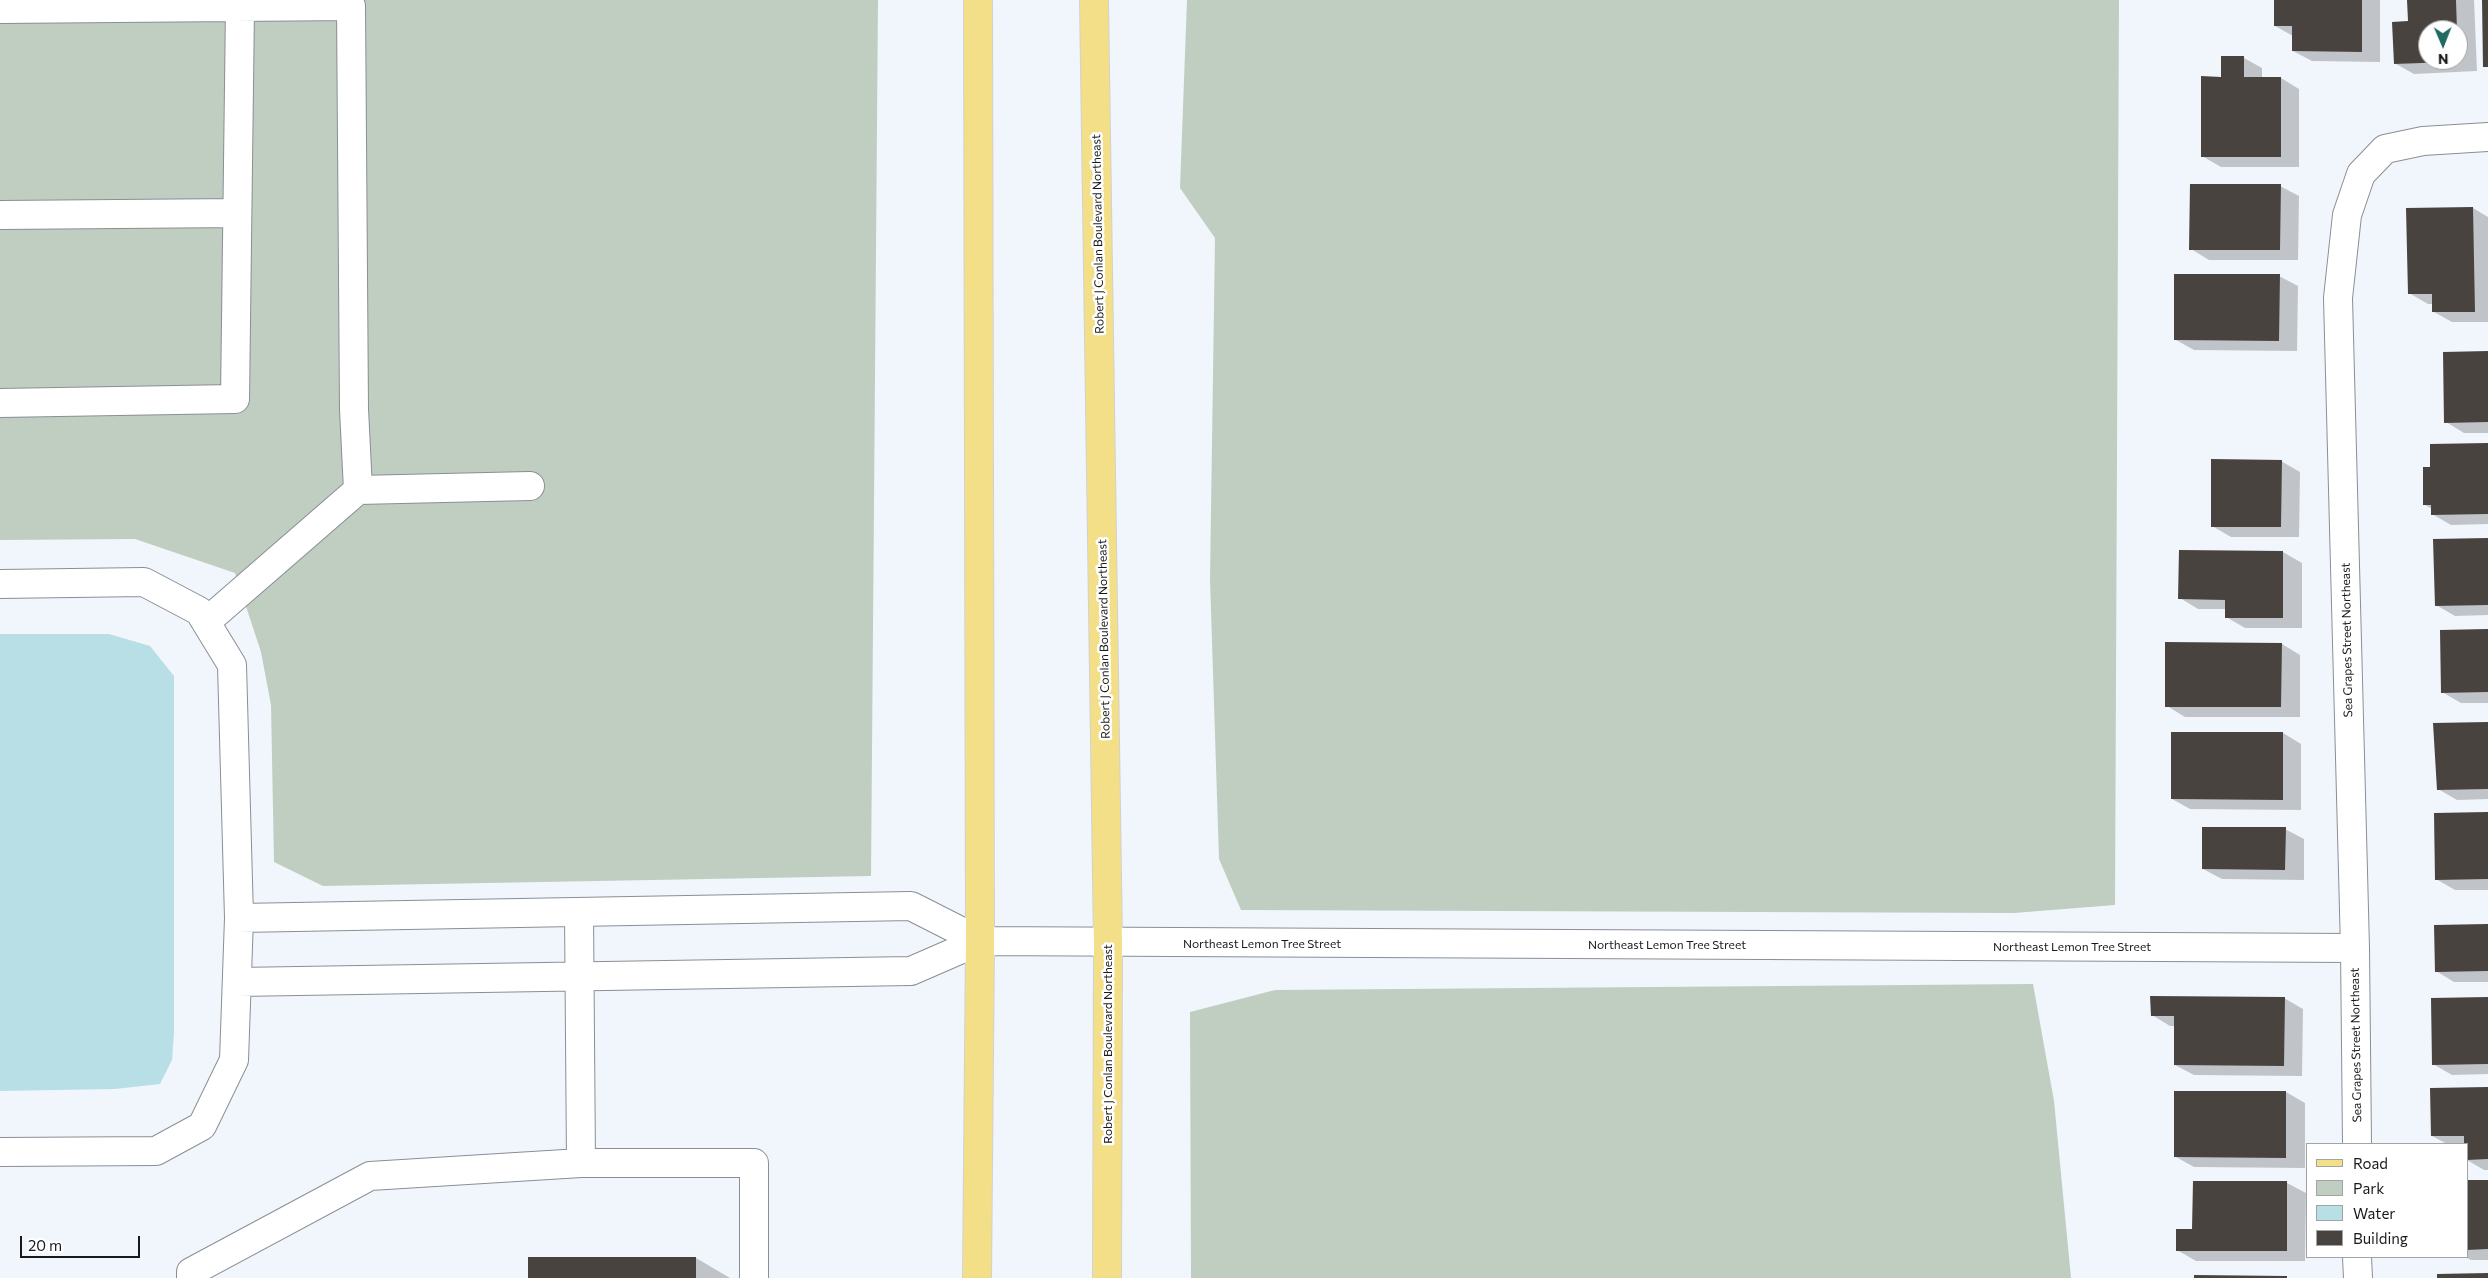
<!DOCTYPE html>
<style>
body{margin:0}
#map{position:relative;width:2488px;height:1278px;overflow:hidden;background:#f0f6fc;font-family:Commissioner,sans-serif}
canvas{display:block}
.legend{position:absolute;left:2306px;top:1143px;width:162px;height:115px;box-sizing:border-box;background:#fff;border:1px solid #a2a3a4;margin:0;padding:6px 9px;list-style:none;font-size:15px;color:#17191b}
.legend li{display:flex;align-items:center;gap:10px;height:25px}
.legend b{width:25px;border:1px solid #a2a3a4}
.north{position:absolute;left:2418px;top:20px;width:50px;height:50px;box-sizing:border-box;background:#fff;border:1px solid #a2a3a4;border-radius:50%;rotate:179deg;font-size:14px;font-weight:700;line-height:20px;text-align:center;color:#17191b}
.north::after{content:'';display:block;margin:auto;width:18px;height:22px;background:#216a61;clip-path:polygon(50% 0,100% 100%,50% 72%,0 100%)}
.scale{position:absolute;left:20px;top:1236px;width:120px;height:22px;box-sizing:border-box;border:2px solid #17191b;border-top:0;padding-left:6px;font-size:15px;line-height:18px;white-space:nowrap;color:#17191b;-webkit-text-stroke:4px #fff;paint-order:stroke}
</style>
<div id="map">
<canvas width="2488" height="1278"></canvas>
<ul class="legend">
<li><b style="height:6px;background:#f4df89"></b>Road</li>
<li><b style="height:14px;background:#bfcec0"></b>Park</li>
<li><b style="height:14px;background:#b9dfe6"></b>Water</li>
<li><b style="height:14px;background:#48433e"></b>Building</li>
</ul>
<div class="north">N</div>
<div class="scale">20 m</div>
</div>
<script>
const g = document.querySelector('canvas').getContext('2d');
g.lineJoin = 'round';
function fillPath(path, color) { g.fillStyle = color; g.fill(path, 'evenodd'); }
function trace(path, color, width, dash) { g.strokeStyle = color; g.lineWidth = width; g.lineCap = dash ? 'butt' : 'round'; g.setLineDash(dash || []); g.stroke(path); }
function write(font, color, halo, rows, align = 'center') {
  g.font = font + ' Commissioner,sans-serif'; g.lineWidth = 5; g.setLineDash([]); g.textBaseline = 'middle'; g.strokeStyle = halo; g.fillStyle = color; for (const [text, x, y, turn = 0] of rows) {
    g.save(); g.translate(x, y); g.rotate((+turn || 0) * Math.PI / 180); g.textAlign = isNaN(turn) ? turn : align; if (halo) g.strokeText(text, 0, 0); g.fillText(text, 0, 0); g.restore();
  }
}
fillPath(new Path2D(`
 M0,0H878L871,876L323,886L274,862L271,705L261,652L235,573L135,539L0,540Z
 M1187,0H2119L2115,905L2014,913L1241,910L1219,859L1210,579L1215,238L1180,188Z
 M2033,984L2054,1101L2071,1278H1191L1190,1012L1275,990Z`), '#bfcec0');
fillPath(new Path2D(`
 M0,634H109L150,646L174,676V1033L172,1060L160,1084L115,1089L0,1091Z`), '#b9dfe6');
fillPath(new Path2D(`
 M2293,0H2380V62L2312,61L2293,51V36L2275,26Z
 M2408,0H2474L2477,71L2414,74L2396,64L2409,22ZM2428,30H2458V60H2428Z
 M2244,58L2262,68V78H2281L2299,89V167H2221L2202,156L2222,78Z
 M2280,186L2299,196L2298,260H2209L2191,249Z
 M2473,208L2488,217V322H2452L2434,312V304H2428L2409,293Z
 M2279,276L2298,286L2297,351L2194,350L2176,340Z
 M2488,352V433H2464L2446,422Z
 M2488,444V524L2451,525L2432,514V509L2425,505L2432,468Z
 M2281,461L2300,472L2299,537H2231L2212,526Z
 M2488,539V615L2455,616L2436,605Z
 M2283,552L2302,563V628H2245L2226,617V609H2198L2180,598Z
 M2488,630V703H2461L2442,692Z
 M2282,644L2300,655V717H2185L2167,706Z
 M2488,723V799L2457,800L2438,789Z
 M2283,733L2301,744V810L2190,809L2172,799Z
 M2488,814V890H2455L2436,879Z
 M2285,829L2304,839V880L2222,879L2203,869Z
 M2488,925V982H2454L2436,971Z
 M2284,998L2303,1009L2302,1076L2194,1075L2175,1065V1026H2170L2152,1015Z
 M2488,998V1074L2452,1075L2433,1064Z
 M2488,1088V1170H2484L2467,1160V1144H2447L2432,1136Z
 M2286,1092L2305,1103V1168L2194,1167L2176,1157Z
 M2488,1181V1260H2471L2465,1257L2467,1182Z
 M2287,1183L2306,1193L2305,1261H2196L2177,1250L2193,1230Z
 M696,1258L730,1278H529Z`), '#0003');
fillPath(new Path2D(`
 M2274,0H2362V52L2292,51V26H2274Z
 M2407,0H2456L2457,30H2428V60L2450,62L2394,64L2392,22L2408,21Z
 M2482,0H2488V67H2483Z
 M2221,56H2244V77H2281V157H2201V76L2221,77Z
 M2190,184H2281L2280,250H2189Z
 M2473,207L2475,312H2432V294H2408L2406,208Z
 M2174,274H2280L2279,341L2174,340Z
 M2488,351V422L2444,423L2443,352Z
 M2488,443V514L2431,515V505H2423V467H2430V444Z
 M2211,459L2282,460L2281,527H2211Z
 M2488,538V605L2435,606L2433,539Z
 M2179,550L2283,551V618H2225V600L2178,599Z
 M2488,629V692L2441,693L2440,630Z
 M2165,642L2282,643L2281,707H2165Z
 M2488,722V789L2437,790L2433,723Z
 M2171,732H2283V800L2171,799Z
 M2488,812V879L2435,880L2434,813Z
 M2202,827H2286L2285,870L2202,869Z
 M2488,924V971L2435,972L2434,925Z
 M2150,996L2285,997L2284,1066L2174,1065V1016H2151Z
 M2488,997V1064L2432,1065L2431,998Z
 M2488,1087V1159L2467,1160V1144H2464V1136H2431L2430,1088Z
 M2174,1091H2286V1158L2174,1157Z
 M2467,1180H2488V1249L2467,1250Z
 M2193,1181H2287V1251H2176V1229H2192Z
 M528,1257H696V1278H528Z
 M2488,1273V1278H2437V1274Z
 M2194,1275L2287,1276V1278H2194Z`), '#48433e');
const minor = new Path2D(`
 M0,9L351,6L354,409L358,490
 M0,215L237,213
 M0,403L235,399L240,7
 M0,584L144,582L199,611L232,665L239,918L234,1060L202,1126L156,1151L0,1152
 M206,622L358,490L530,486
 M579,912L581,1163
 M980,941L2355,948
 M237,982L911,971L980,941L911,906L239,918
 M2357,1144L2355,948L2338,298L2347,215L2361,174L2385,149L2423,141L2488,137
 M2357,1257L2358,1278
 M191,1278V1272L370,1176L581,1163H754V1278`);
const major = new Path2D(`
 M1094,0L1108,943L1107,1278
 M977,1278L980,941L978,0`);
trace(minor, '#8a8f95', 30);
trace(major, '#d1d1d1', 30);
trace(minor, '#fff', 28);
trace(major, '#f4df89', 28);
write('12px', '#17191b', '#fff', [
 ["Robert J Conlan Boulevard Northeast",1098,234,-91],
 ["Robert J Conlan Boulevard Northeast",1104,639,-91],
 ["Sea Grapes Street Northeast",2347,640,-91],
 ["Northeast Lemon Tree Street",1262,944],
 ["Northeast Lemon Tree Street",1667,945],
 ["Northeast Lemon Tree Street",2072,947],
 ["Robert J Conlan Boulevard Northeast",1108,1044,-90],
 ["Sea Grapes Street Northeast",2356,1045,-91]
]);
</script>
